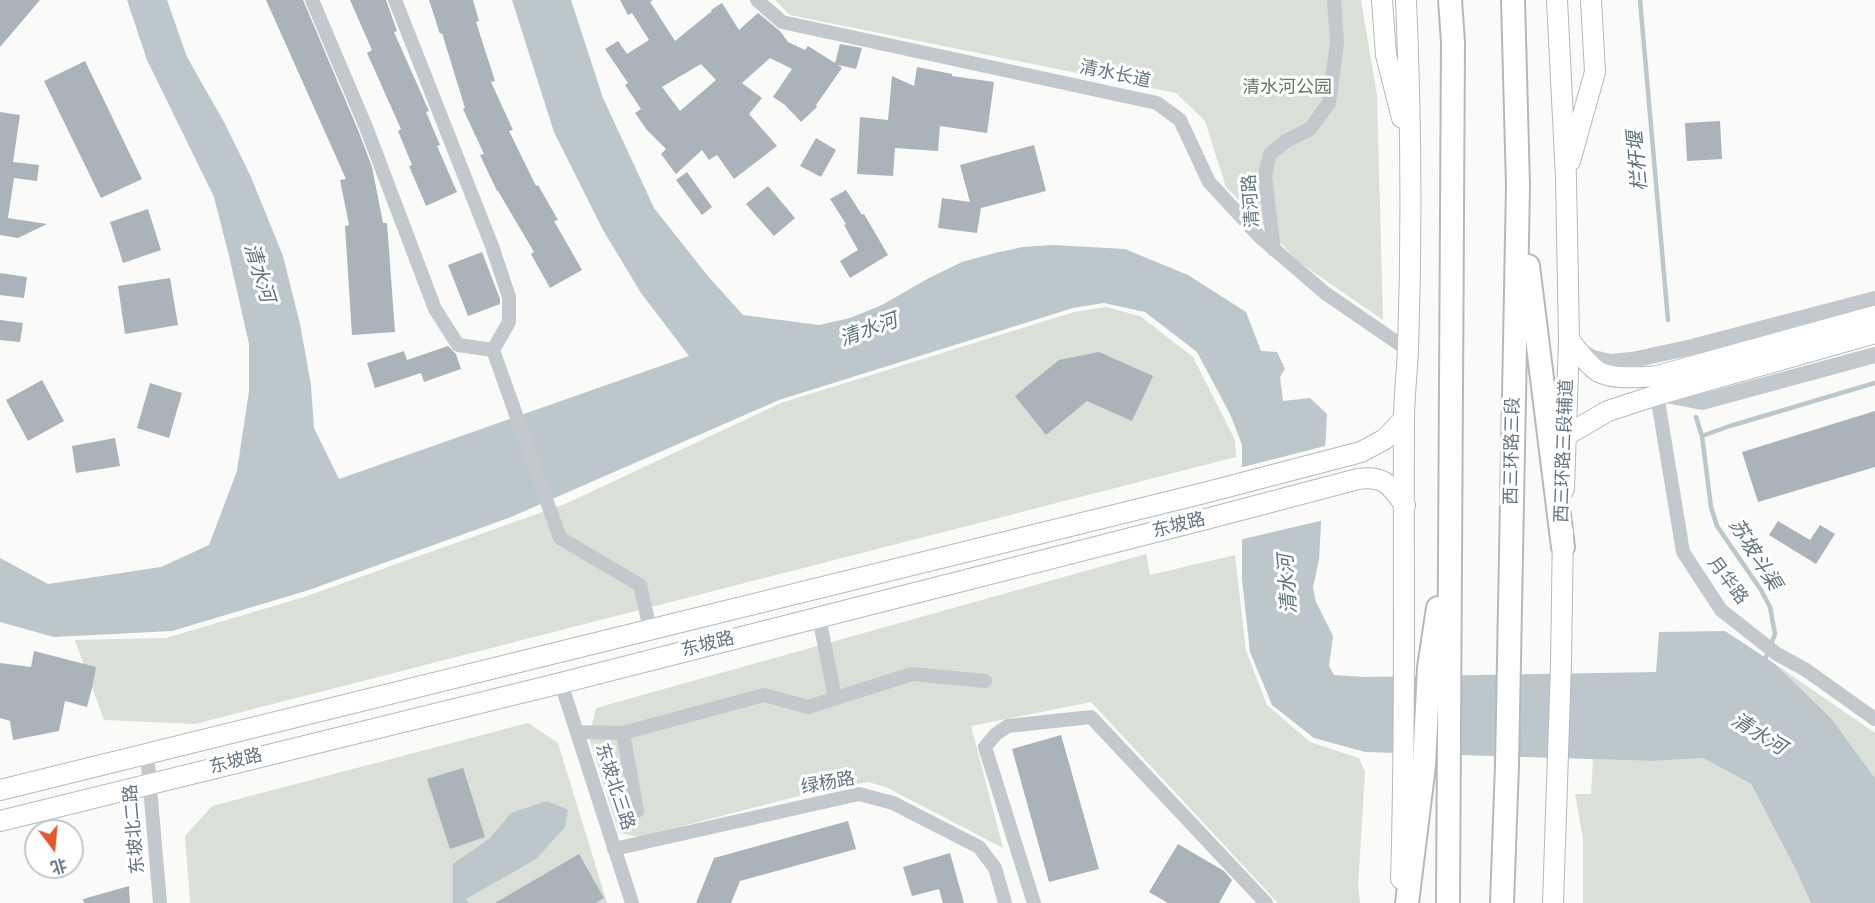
<!DOCTYPE html>
<meta charset="utf-8">
<style>
body{margin:0}
#map{position:relative;width:1875px;height:903px;overflow:hidden;background:#fafaf8;font-family:"Sofia Sans Condensed","Noto Sans SC",sans-serif}
canvas{display:block}
.north{position:absolute;left:24px;top:819px;width:60px;height:60px;box-sizing:border-box;background:#fff;border:2px solid #c1c8cd;border-radius:50%;rotate:164deg;font-size:16px;font-weight:700;line-height:24px;text-align:center;color:#657683}
.north::after{content:'';display:block;margin:auto;width:21px;height:27px;background:#e4572e;clip-path:polygon(50% 0,100% 100%,50% 72%,0 100%)}
</style>
<div id="map">
<canvas width="1875" height="903"></canvas>
<div class="north">北</div>
</div>
<script>
const g = document.querySelector('canvas').getContext('2d');
g.lineJoin = 'round';
function fillPath(path, color) { g.fillStyle = color; g.fill(path, 'evenodd'); }
function trace(path, color, width, dash) { g.strokeStyle = color; g.lineWidth = width; g.lineCap = dash ? 'butt' : 'round'; g.setLineDash(dash || []); g.stroke(path); }
function write(font, color, halo, rows, align = 'center') {
  g.font = font + ' "Sofia Sans Condensed","Noto Sans SC",sans-serif'; g.lineWidth = 6; g.setLineDash([]); g.textBaseline = 'middle'; g.strokeStyle = halo; g.fillStyle = color; for (const [text, x, y, turn = 0] of rows) {
    g.save(); g.translate(x, y); g.rotate((+turn || 0) * Math.PI / 180); g.textAlign = isNaN(turn) ? turn : align; if (halo) g.strokeText(text, 0, 0); g.fillText(text, 0, 0); g.restore();
  }
}
fillPath(new Path2D(`
 M775,0H1361L1377,95L1383,320L1299,262L1226,187L1205,121L1176,93L790,15Z
 M1106,307L1140,316L1193,357L1235,440L1236,457L195,724L104,720L75,640L166,638L304,597L565,504L781,403L1074,312Z
 M1146,554L1150,575L1235,555L1246,651L1267,705L1310,742L1359,758L1365,772L1358,887L1360,903H1278L1091,702L971,726L1003,848L886,787L868,782L822,790L640,837L619,833L589,738L596,708Z
 M1775,664L1875,733V778L1831,718Z
 M528,723L558,743L607,903H190L185,836L212,806Z
 M1703,758L1751,784L1795,868L1811,903H1583V839L1575,794H1591L1593,759L1652,761Z`), '#dadfd7');
fillPath(new Path2D(`
 M127,0H167L187,57L224,122L251,177L283,256L300,324L311,385L314,428L339,479L689,356L641,293L603,230L554,132L512,0H571L603,98L654,208L707,275L743,315L819,325L850,318L882,305L929,278L962,262L995,253L1023,247L1053,245L1125,249L1188,275L1246,312L1261,351L1277,352L1285,369L1280,377L1283,401L1310,398L1327,414L1319,560L1313,587L1316,602L1333,636L1329,666L1334,675L1364,677L1656,672L1659,632L1725,631L1775,664L1831,718L1875,778V903H1811L1795,868L1751,784L1703,758L1652,761L1365,752L1314,738L1272,705L1250,652L1242,579V445L1231,416L1197,352L1145,312L1104,303L1073,308L779,400L511,517L309,590L172,631L54,637L0,622V558L48,584L161,567L209,545L237,471L249,391V344L230,260L214,197L147,60Z
 M547,801L568,810L565,827L536,859L466,899L469,903H453V864L490,838L511,813Z`), '#bbc7cb');
fillPath(new Path2D(`
 M1329,445L1324,520L1239,540V468Z`), '#fafaf8');
trace(new Path2D(`
 M1640,0L1668,320
 M1696,417L1702,436
 M1764,662L1775,634L1770,607L1761,590L1717,526L1711,507L1702,436L1730,426L1875,383`), '#bbc7cb', 4.5);
fillPath(new Path2D(`
 M0,0H40L0,47Z
 M266,0H303L358,130L372,167L383,223H387L395,332L352,335L345,226L349,225L340,180L346,179Z
 M350,0H386L397,31L394,32L429,111L426,112L440,145L437,146L457,192L426,206L409,166L412,165L398,131L401,129L367,53L372,50Z
 M429,0H473L479,21L476,22L495,81L491,82L513,130L509,131L536,186L538,185L558,220L554,221L582,270L550,288L531,254L534,252L498,191H497L480,155L484,154L463,109L465,108L442,33L440,34Z
 M620,0H653L650,2L675,41L712,11L711,10L722,3L739,30L758,13L780,31L788,42L805,50L808,46L835,63L840,44L862,48L856,69L838,65L842,68L816,105L817,107L801,122L785,105L773,97L792,69L770,58L742,83L762,98L749,114L777,146L734,179L717,155L709,160L702,150L676,174L661,154L666,149L647,130L635,113L641,109L625,85L628,83L605,49L618,41L627,54L649,40L632,13L628,15ZM701,64L716,80L680,111L662,87Z
 M85,61L142,179L101,198L44,81Z
 M917,67L952,74V76L994,82L987,133L940,126L938,151L895,148L893,176L857,174L860,117L888,120L892,76L914,86Z
 M0,112L20,115L13,162L39,165L37,181L14,178L8,218L47,224L18,238L0,235Z
 M1720,121L1722,159L1687,161L1685,123Z
 M816,138L836,150L821,177L800,166Z
 M1034,145L1046,191L981,208L977,233L938,228L942,198L970,202L960,165Z
 M687,172L712,207L702,215L676,180Z
 M768,186L795,218L774,236L746,204Z
 M846,190L862,215L864,214L888,255L850,278L840,261L858,250L844,225L846,224L830,199Z
 M148,209L161,250L123,263L110,222Z
 M482,252L500,299V304L468,316L448,265Z
 M0,273L27,277L24,298L0,295Z
 M170,278L178,325L125,334L118,286Z
 M0,320L23,323L20,342L0,340Z
 M448,346L456,354L461,369L424,382L421,373L375,388L367,363L404,351L407,360Z
 M1099,352L1153,376L1132,421L1087,401L1046,435L1015,396L1059,360Z
 M42,380L64,421L28,441L6,400Z
 M150,383L182,393L169,438L137,428Z
 M1875,411V467L1758,502L1742,452Z
 M115,438L120,466L76,473L72,446Z
 M1778,521L1810,540L1820,525L1835,534L1816,564L1769,535Z
 M34,651L96,667L92,688L87,707L65,701L59,731L13,740L10,721L0,718V663L31,667Z
 M1061,735L1099,869L1049,882L1012,749Z
 M463,768L485,837L450,849L427,779Z
 M848,821L856,849L740,881L731,903H696L714,858Z
 M1178,844L1224,871L1232,880L1219,903H1168L1149,892Z
 M950,853L964,903H943L939,889L912,896L903,867Z
 M579,854L604,898L596,903H495Z
 M129,886L130,903H84L83,899Z`), '#aab3b9');
const secondary = new Path2D(`
 M1382,0L1386,55L1402,118
 M1557,0L1566,178L1569,340L1564,489
 M1570,161L1595,72L1591,0
 M1569,340C1578,350 1587,365 1599,372C1614,380 1641,377 1657,376L1875,316
 M1565,436L1608,411L1657,395L1875,333
 M0,790L1204,493L1361,452L1385,439L1404,419
 M0,821L561,683L1210,518L1358,479C1384,475 1390,485 1405,505
 M1401,879C1406,727 1403,574 1404,421C1404,397 1407,373 1408,349C1412,233 1411,116 1406,0
 M1553,903L1561,664L1563,531`);
const trunk = new Path2D(`
 M1528,266L1563,547
 M1407,903L1424,765L1429,668L1438,608
 M1448,903L1453,42L1450,0
 M1502,903L1507,765L1518,186L1513,0`);
trace(secondary, '#b3babf', 22);
trace(trunk, '#b4b9bd', 26);
trace(new Path2D(`
 M312,0L366,127L435,309L458,345L493,350
 M395,0L492,246L509,297V322L493,350L560,538L640,585L650,629
 M757,0L782,22L1157,103L1180,120L1209,182L1260,237L1325,293L1408,350
 M1274,250L1265,176L1270,154L1286,141L1310,129L1329,103L1337,42L1334,0
 M1657,395L1683,552L1721,610L1777,654L1806,670L1875,719
 M819,617L835,698
 M561,683L632,903
 M577,732L623,733L764,695L808,707L912,674L985,681
 M623,733L637,811
 M147,753L160,903
 M614,849L859,794L893,803L979,847L995,868L1005,903
 M1034,903L985,747L996,734L1008,726L1091,717L1266,903`), '#c3c8cc', 14);
trace(new Path2D(`
 M1580,351L1593,358L1611,362L1632,360L1692,347L1875,299
 M1661,394L1702,402L1875,355`), '#c3c8cc', 16);
trace(secondary, '#fff', 20);
trace(trunk, '#fff', 22);
write('18px', '#657683', '#fff', [
 ["清水长道",1115,75,12],
 ["清河路",1252,201,-94],
 ["西三环路三段",1513,451,-89],
 ["西三环路三段辅道",1565,451,-88],
 ["东坡路",1179,526,-14],
 ["月华路",1727,581,53],
 ["东坡路",708,645,-14],
 ["东坡路",236,762,-14],
 ["绿杨路",828,784,-10],
 ["东坡北三路",614,787,72],
 ["东坡北二路",135,829,-95]
]);
write('18px', '#687a64', '#fff', [
 ["清水河公园",1287,88]
]);
write('italic 20px', '#60757c', '#fff', [
 ["栏杆堰",1639,161,-95],
 ["清水河",258,273,73],
 ["清水河",869,331,-20],
 ["苏坡斗渠",1754,555,58],
 ["清水河",1289,584,-94],
 ["清水河",1758,735,32]
]);
</script>
